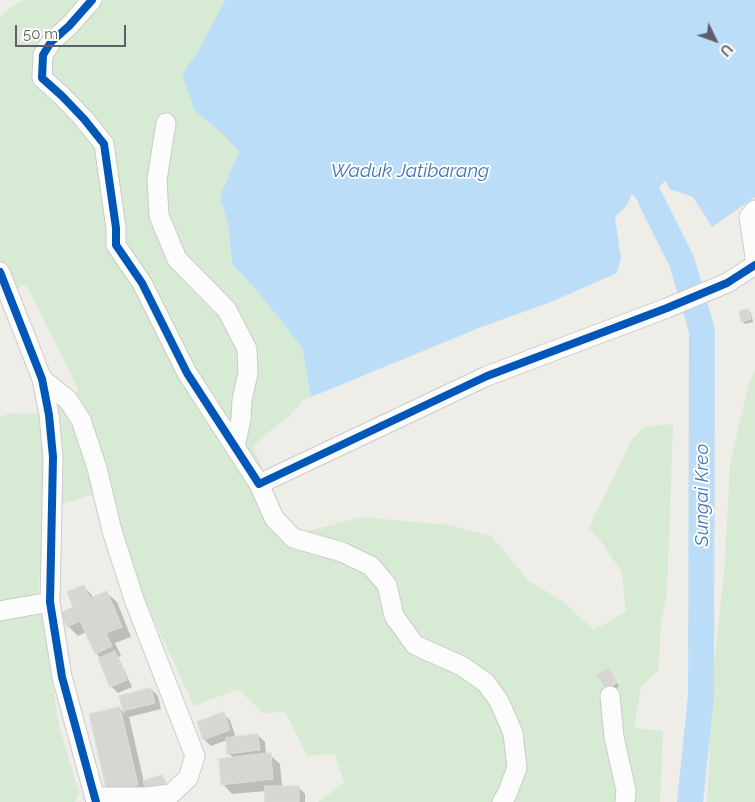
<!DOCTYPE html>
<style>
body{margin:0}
#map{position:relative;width:755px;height:802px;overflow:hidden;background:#eeede8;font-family:Raleway,sans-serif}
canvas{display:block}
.north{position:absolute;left:690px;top:15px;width:50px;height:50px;-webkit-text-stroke:4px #fff;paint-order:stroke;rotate:132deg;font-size:14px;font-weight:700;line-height:20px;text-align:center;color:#5d6167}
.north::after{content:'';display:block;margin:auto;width:18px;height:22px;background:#5d6167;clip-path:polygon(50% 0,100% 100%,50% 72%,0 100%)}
.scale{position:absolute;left:15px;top:25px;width:111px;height:22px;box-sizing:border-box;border:2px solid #5d6167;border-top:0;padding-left:6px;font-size:15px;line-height:18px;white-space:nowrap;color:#5d6167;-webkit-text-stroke:4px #fff;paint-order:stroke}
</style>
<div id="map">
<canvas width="755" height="802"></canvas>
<div class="north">U</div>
<div class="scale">50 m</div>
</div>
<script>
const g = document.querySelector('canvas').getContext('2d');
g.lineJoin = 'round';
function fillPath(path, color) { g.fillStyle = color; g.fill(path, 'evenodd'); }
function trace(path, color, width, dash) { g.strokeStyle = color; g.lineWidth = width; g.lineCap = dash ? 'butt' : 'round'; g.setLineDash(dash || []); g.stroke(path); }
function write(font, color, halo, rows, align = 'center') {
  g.font = font + ' Raleway,sans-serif'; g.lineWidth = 4; g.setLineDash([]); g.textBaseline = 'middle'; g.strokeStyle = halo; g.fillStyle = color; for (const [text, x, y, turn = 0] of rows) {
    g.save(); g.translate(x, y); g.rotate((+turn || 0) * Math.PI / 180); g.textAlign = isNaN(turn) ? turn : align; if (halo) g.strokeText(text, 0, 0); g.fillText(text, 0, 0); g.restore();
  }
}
fillPath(new Path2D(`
 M25,0H225L200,48L182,74L222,133L239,152L220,196L228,224L232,264L258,292L302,347L311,397L303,399L290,416L270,431L253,447L289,527L305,532L361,517L448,525L491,536L528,580L562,601L594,630L626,612L622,572L599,539L589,528L632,439L645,427L673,424L668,565L666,599L661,624L658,671L641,687L634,728L663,731L660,802H318L344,783L335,754L307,756L285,712L263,713L238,689L194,706L145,601L110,502L96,494L62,504L47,511L38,590L59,727L79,793L75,802H0V417L12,413L41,414L79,391L26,284L0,297V17L12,6Z
 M755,371V802H707L714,666L725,561L730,464L749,383Z`), '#d6ead4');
fillPath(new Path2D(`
 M225,0H755V197L712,227L693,197L676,191L670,190L666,181C660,184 658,189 659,196L639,202L632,194L627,205L615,217L621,259L617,273L553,301L479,328L311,397L302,347L258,292L232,264L228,224L220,196L239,152L222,133L195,111L182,74L200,48Z`), '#bcddf8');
fillPath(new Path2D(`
 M748,310L751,313L753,322L745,324L742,321Z
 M84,586L94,598L107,593L117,602L131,637L115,643L121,656L118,657L132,687L118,693L111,686L101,659L96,653L86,632L78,636L68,626Z
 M611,673L619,686L610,692Z
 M151,689L158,696L161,709L129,717L144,782L162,777L165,780L168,790L118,801L120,708L125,714L121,697Z
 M223,714L230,720L236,738L258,735L265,742L266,755H270L280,764L282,787H298L305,794V802H266V791L232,794L223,784L234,758L228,753L227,740L211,746L204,739Z`), '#0003');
trace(new Path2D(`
 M650,198L682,262L702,331L701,696L690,802`), '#bcddf8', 26);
const building = new Path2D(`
 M749,309L751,319L741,322L739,311Z
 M84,585L90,598L107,591L122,627L106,633L112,646L95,654L80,621L67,627L60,613L73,607L67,592Z
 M115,651L127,680L110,687L98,659Z
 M609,668L617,683L606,690L597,675Z
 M151,688L155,703L123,711L119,696Z
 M120,707L138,785L107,792L89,714Z
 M224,712L230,730L203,740L197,722Z
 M258,734L260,750L227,754L226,738Z
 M271,753L273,779L221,785L219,759Z
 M163,775L166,787L147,792L143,781Z
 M265,786H299V802H265Z`);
fillPath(building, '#d7d6d3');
trace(building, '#dddcd8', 1);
const minor = new Path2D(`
 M92,0L69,26L51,42L43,55L42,78L62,96L84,119L104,144L116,228V245L142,283L187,373L259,484L274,518L293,538L342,552L371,566L387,585L394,616L415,645L462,666L486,683L499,701L513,733L517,768L507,794L502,802
 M166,123L157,180L159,216L177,259L227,310L247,349L248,373L242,400L241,419L235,447
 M755,210L749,217L755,257
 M0,272L42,379L49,415L53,457L50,602L62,677L96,802
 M42,379L68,400L81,420L97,468L112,531L135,602L195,756L188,778L171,794L147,797H95
 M259,484L487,376L667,308L727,283L755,265
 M0,611L50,602
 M610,696L614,737L626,790L625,802`);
trace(minor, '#cbcbca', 21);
trace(minor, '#fcfcfc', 19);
trace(new Path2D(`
 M92,0L69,26L51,42L43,55L42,78L62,96L84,119L104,144L116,228V245L142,283L187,373L259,484L487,376L667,308L727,283L755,265
 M0,272L42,379L49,415L53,457L50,602L62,677L96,802`), '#0057b8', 8);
write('italic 19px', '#4176b4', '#fff', [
 ["Waduk Jatibarang",410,171],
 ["Sungai Kreo",702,495,-90]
]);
</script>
